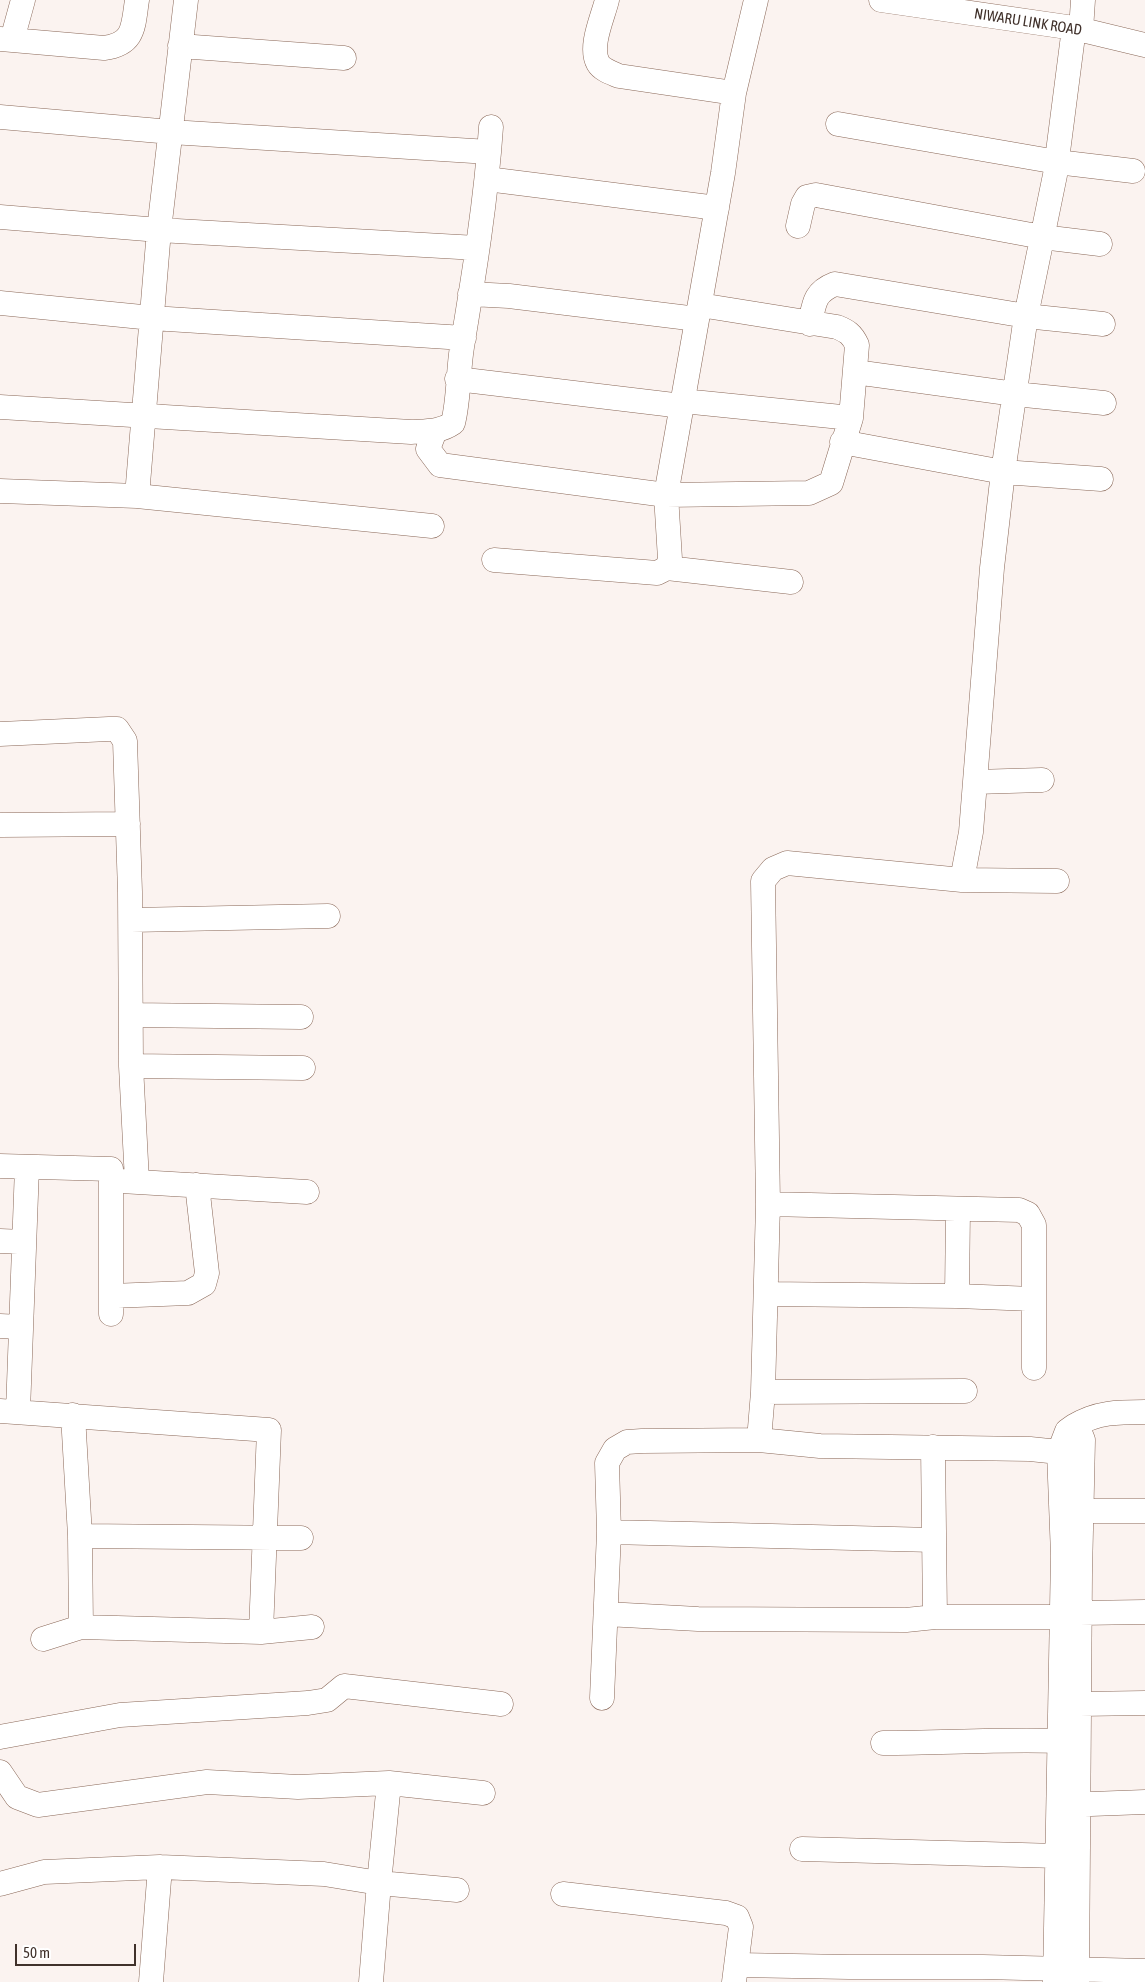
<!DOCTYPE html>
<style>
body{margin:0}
#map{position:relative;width:1145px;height:1982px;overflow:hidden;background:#fbf3f0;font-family:"Asap Condensed",sans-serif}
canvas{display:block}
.scale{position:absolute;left:15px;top:1944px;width:121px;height:22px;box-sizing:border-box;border:2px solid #40312b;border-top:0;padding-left:6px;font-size:15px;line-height:18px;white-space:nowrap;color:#40312b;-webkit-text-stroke:4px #fff;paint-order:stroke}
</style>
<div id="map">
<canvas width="1145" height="1982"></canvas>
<div class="scale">50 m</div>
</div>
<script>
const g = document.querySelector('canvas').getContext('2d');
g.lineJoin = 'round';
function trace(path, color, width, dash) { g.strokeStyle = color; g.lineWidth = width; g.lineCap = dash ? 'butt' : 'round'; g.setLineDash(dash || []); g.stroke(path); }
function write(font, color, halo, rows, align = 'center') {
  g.font = font + ' "Asap Condensed",sans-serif'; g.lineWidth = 5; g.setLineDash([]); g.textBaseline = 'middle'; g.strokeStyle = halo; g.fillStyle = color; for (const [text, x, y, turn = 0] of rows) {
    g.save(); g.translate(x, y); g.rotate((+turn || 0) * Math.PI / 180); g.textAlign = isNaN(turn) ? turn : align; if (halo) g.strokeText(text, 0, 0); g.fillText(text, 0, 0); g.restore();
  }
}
const minor = new Path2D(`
 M607,0C603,17 589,46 598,63C602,70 612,73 619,76L734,93
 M881,0L1074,28L1145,45
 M1081,30L1083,0
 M0,39L104,48C135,44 133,26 137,0
 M12,40L23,0
 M180,46L344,58
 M0,117L171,132L489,152
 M838,124L1057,162L1133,171
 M487,179L717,208
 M0,217L159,230L477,248
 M798,226L803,204L807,197L816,195L1042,237L1100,244
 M470,294L509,296L697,319
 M0,303L152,318L464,338
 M810,324C814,304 814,292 835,284L1026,316L1103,324
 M855,372L1015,394L1104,403
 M457,379L682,406
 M683,401L851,418
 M0,407L411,432C427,431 440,432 453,423C459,400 458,371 462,347C474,274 486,201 491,127
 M435,431L428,449L440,465L666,495L723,173L734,93L756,0
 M842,442L1003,472L1101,479
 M0,491L137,496L432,526
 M137,496L159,230L186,0
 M494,560L657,573L667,568L670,559L666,495L809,493L831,483L851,418L857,345C852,334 847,331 837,327L700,305
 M667,568L791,582
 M0,734L109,729H117L125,741L130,892L131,1066L137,1181
 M975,782L1042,780
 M0,825L128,824
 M962,880L1057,881
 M131,920L328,916
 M131,1015L301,1017
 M131,1066L303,1068
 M0,1166L111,1169V1314
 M121,1181L307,1192
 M768,1204L1019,1210L1028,1214L1034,1225V1368
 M0,1241L24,1242
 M766,1294L957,1296L1033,1299
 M111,1296L188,1293L204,1284L207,1273L197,1185
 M957,1296L958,1209
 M0,1326L21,1327
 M763,1392L965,1391
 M0,1411L269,1430L261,1632
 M18,1411L27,1167
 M73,1415L80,1536L81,1627
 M1074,1426C1097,1412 1118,1412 1145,1412
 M933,1447L935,1617
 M1059,1452L1030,1449L820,1446L759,1440L763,1392L768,1204L763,881L773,869L787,863L962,880L971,832L992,568L1003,472L1026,316L1055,175L1074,28
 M1082,1511H1145
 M609,1532L934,1540
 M80,1536L301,1538
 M1080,1613L1145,1612
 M606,1614L698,1619L906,1620L935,1617H1062
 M43,1639L81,1627L261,1632L312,1627
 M602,1698L609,1532L607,1463L615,1449L627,1442L642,1441L759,1440
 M1080,1704L1145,1703
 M0,1737L120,1715L308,1703L327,1700L344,1686L501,1704
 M883,1743C942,1743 1000,1739 1059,1741
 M0,1772L17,1797L38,1805L207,1782L298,1787L389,1783L379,1883L324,1874L160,1867L44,1872L0,1884
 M389,1783L483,1793
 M1064,1805L1145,1802
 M802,1849L1058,1856
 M563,1894L726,1913L737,1917L741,1927L734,1982
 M738,1965L849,1967H983L1145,1971
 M151,1982L160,1867
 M371,1982L379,1883L457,1890
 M1055,1982L1063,1555L1059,1452L1067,1431L1074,1426L1079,1430L1083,1440L1080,1574L1077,1982`);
trace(minor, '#8a6858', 25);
trace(minor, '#fff', 24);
write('15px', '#40312b', '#fff', [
 ["NIWARU LINK ROAD",1028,22,9]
]);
</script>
